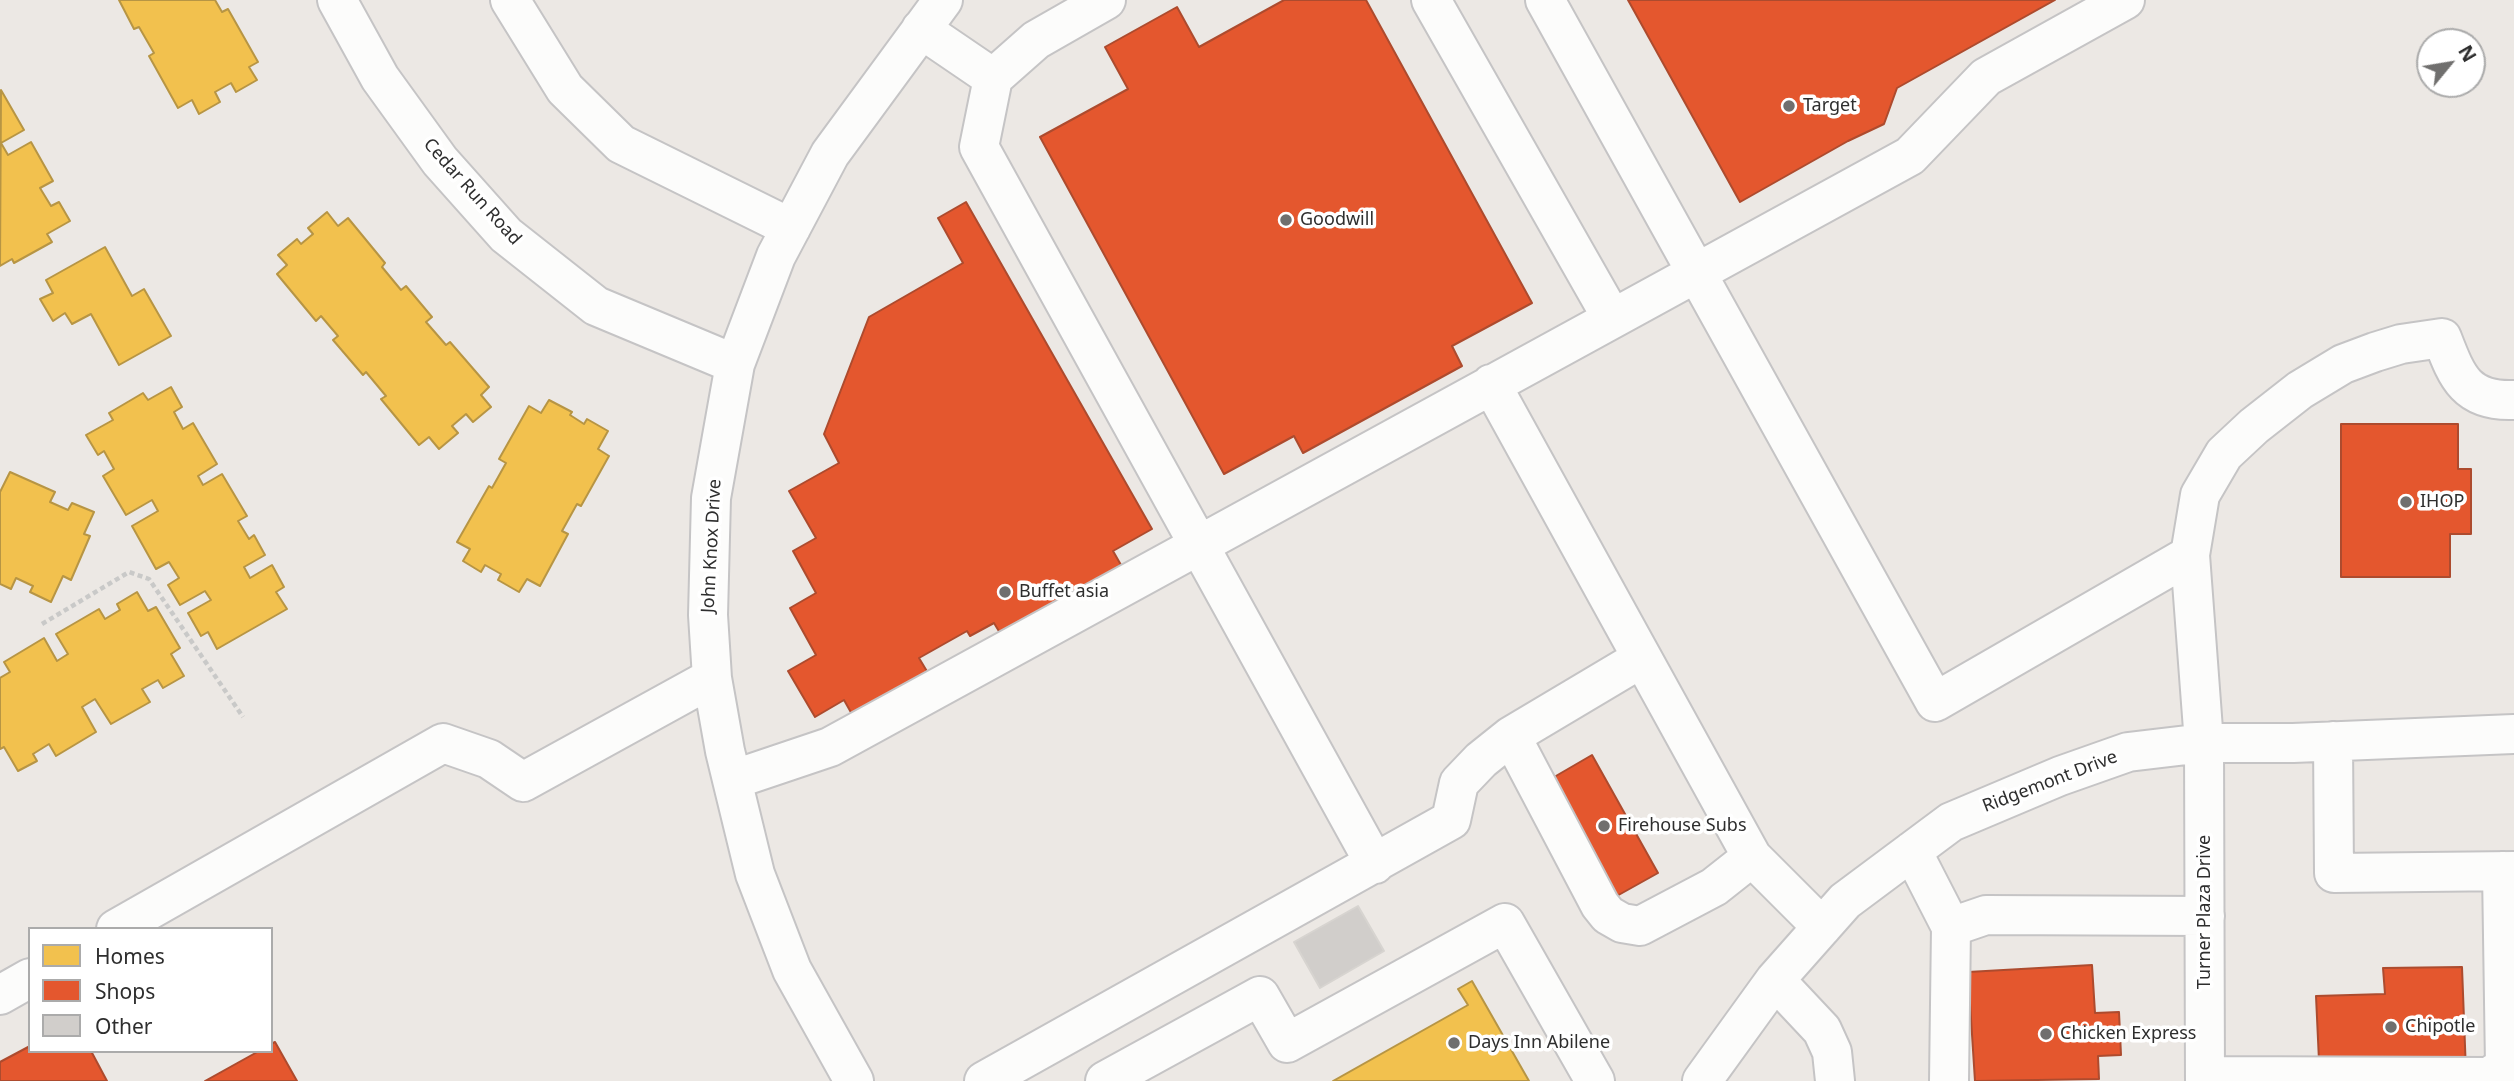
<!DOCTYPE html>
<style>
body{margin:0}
#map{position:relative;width:2514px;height:1081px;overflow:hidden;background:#ece8e4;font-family:"Noto Sans",sans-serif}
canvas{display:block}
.legend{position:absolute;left:28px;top:927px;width:245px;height:126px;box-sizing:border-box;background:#fff;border:2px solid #ababab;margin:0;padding:9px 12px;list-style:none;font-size:21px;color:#2e2e2e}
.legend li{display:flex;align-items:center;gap:14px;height:35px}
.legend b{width:35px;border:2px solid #ababab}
.north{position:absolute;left:2416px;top:28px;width:70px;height:70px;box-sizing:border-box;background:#fff;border:2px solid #ababab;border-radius:50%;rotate:60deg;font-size:19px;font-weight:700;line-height:28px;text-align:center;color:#2e2e2e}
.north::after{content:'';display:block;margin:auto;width:24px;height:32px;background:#706f6e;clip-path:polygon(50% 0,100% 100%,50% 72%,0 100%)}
</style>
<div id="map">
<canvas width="2514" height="1081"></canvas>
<ul class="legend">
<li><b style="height:19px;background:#f2c14e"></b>Homes</li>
<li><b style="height:19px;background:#e4572e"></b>Shops</li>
<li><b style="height:19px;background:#d1cecb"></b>Other</li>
</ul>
<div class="north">N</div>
</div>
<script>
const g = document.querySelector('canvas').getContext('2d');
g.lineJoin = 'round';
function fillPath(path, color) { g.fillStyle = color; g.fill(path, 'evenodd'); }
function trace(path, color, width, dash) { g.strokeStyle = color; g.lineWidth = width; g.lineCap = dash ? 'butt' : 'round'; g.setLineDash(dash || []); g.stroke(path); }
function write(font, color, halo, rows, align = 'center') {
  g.font = font + ' "Noto Sans",sans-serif'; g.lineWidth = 7; g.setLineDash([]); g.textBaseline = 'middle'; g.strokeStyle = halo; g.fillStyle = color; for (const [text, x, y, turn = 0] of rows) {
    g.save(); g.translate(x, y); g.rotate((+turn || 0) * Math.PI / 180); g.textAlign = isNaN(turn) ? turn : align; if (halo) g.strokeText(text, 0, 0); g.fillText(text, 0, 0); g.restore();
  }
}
const homes = new Path2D(`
 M119,0H215L222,12L228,9L258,62L249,67L257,80L236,92L231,83L215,92L220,102L199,114L192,100L178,108L149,56L154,53L139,27L134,29Z
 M1,90L24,130L1,143L8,155L31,142L53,181L40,188L51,206L59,202L70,221L47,234L52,242L14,263L12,259L0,266Z
 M327,212L338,226L348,218L385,263L382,267L401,290L406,286L432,317L426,322L446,345L450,342L489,387L481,395L491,407L473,422L466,414L452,426L458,433L439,449L429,437L419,445L381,399L386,396L366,372L363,375L333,340L338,336L321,316L316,321L277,274L287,265L278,255L297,239L301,244L313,234L308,228Z
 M105,247L132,296L144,289L171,336L119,365L91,314L72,324L65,313L53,321L40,299L53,293L46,280Z
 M171,387L182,407L174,412L183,429L193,423L217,464L198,476L203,485L222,474L247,516L238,521L249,539L254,535L265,555L244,567L250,578L272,565L284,587L276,592L287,609L217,649L208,632L201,636L188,613L211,600L205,591L180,605L168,585L179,578L169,562L156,569L132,526L158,511L152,500L126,515L103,476L114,469L104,451L98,455L86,435L113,420L109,413L143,393L148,400Z
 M549,400L572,412L570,415L584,424L587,419L608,431L598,449L609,456L581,506L577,504L562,531L568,534L540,586L527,579L519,592L498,580L501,574L485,565L481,572L463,561L470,549L457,542L489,486L492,488L506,463L499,459L529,406L541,413Z
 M10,472L55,492L50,502L68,510L72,503L94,512L84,534L90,536L71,580L63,576L51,602L30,592L33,586L16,578L11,589L0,584V492Z
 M137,592L148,611L156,607L180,648L171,654L184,676L163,688L158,680L142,689L150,702L111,724L95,699L82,707L96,732L56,756L49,744L33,754L37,761L18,771L4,747L0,749V678L10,672L4,662L44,638L57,661L68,654L56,634L99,609L105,619L120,610L117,604Z
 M1472,981L1529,1081H1333L1468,1005L1458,989Z`);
fillPath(homes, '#f2c14e');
trace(homes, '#b79544', 2);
const shops = new Path2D(`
 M1284,0H1366L1532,303L1452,346L1462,366L1303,453L1294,436L1224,474L1040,137L1128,89L1105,47L1177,7L1199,47Z
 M1628,0H2055L1897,88L1884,124L1848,141L1740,202Z
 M966,202L1152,529L1113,551L1121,565L1000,633L994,623L970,636L967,631L919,658L928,673L853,716L844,700L815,717L788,671L816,655L790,608L816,593L793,551L816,538L789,491L839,463L824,434L869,317L963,263L938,218Z
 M2341,424H2458V469H2471V534H2450V577H2341Z
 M1592,755L1658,873L1615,897L1549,780Z
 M2092,965L2095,1013L2119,1012L2121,1055L2098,1056L2099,1079L1975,1081L1968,972Z
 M2462,967L2466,1072L2319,1061L2316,996L2385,994L2383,968Z
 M275,1042L297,1081H205L259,1051H271V1044Z
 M30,1046V1051H91L107,1081H0V1062Z`);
fillPath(shops, '#e4572e');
trace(shops, '#ad4b2e', 2);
const building = new Path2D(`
 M1358,906L1384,951L1320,988L1294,942Z`);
fillPath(building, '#d1cecb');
trace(building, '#d7d4d0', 2);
const minor = new Path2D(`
 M337,0L380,78L440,161L506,235L596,306L735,364
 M510,0L565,89L621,144L791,228
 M1431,0L1612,318
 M1545,0L1935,702L2190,555
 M921,29L993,78L979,147L1375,864
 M993,78L1036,40L1106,0
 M1491,384L1752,857L1822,927
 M1511,736L1600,905L1608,915L1622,923L1640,926L1714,887L1752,857
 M2333,741L2334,873L2514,871
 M732,780L830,747L1910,156L1986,77L2125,0
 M1912,851L1951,927
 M2502,871L2505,1066L2514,1065
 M116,929L443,743L489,759L523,782L712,678
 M1775,980L1822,1030L1832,1052L1835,1081
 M0,995L30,978
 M2205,1076L2489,1077L2505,1066
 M854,1081L792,970L755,874L725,751L712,678L708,615L711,498L735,364L776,256L830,154L943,0
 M984,1081L1451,820L1459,783L1481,760L1511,736L1642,658
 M1105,1081L1260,996L1287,1043L1505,923L1595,1081
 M1702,1081L1775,980L1845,901L1951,822L2060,776L2128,752L2204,743H2293L2514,734
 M1949,1081L1951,927L1986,915L2205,916
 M2205,1081L2204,743L2190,555L2200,495L2224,454L2254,426L2300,390L2343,364L2375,352L2401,344L2442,338C2457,377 2466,402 2514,400`);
trace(minor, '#c5c4c5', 42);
trace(new Path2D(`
 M42,624L129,572L149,579L243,717`), '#c9c9c8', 4.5, [5, 3.5]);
trace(minor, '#fcfcfb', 38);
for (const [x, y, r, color] of [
 [1789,106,7,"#706f6e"],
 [1286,220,7,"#706f6e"],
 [2406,502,7,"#706f6e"],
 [1005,592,7,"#706f6e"],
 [1604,826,7,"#706f6e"],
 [2391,1027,7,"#706f6e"],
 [2046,1034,7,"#706f6e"],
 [1454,1043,7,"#706f6e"]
]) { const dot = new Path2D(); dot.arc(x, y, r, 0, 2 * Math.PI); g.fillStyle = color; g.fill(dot); trace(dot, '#fff', 2.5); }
write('18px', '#2e2e2e', '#fff', [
 ["Target",1803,106],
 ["Goodwill",1300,220],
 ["IHOP",2420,502],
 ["Buffet asia",1019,592],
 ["Firehouse Subs",1618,826],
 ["Chipotle",2405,1027],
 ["Chicken Express",2060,1034],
 ["Days Inn Abilene",1468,1043]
], 'left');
write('18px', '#2e2e2e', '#fff', [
 ["Cedar Run Road",472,192,48],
 ["John Knox Drive",712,546,-87],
 ["Ridgemont Drive",2050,782,-21],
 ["Turner Plaza Drive",2205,912,-90]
]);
</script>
